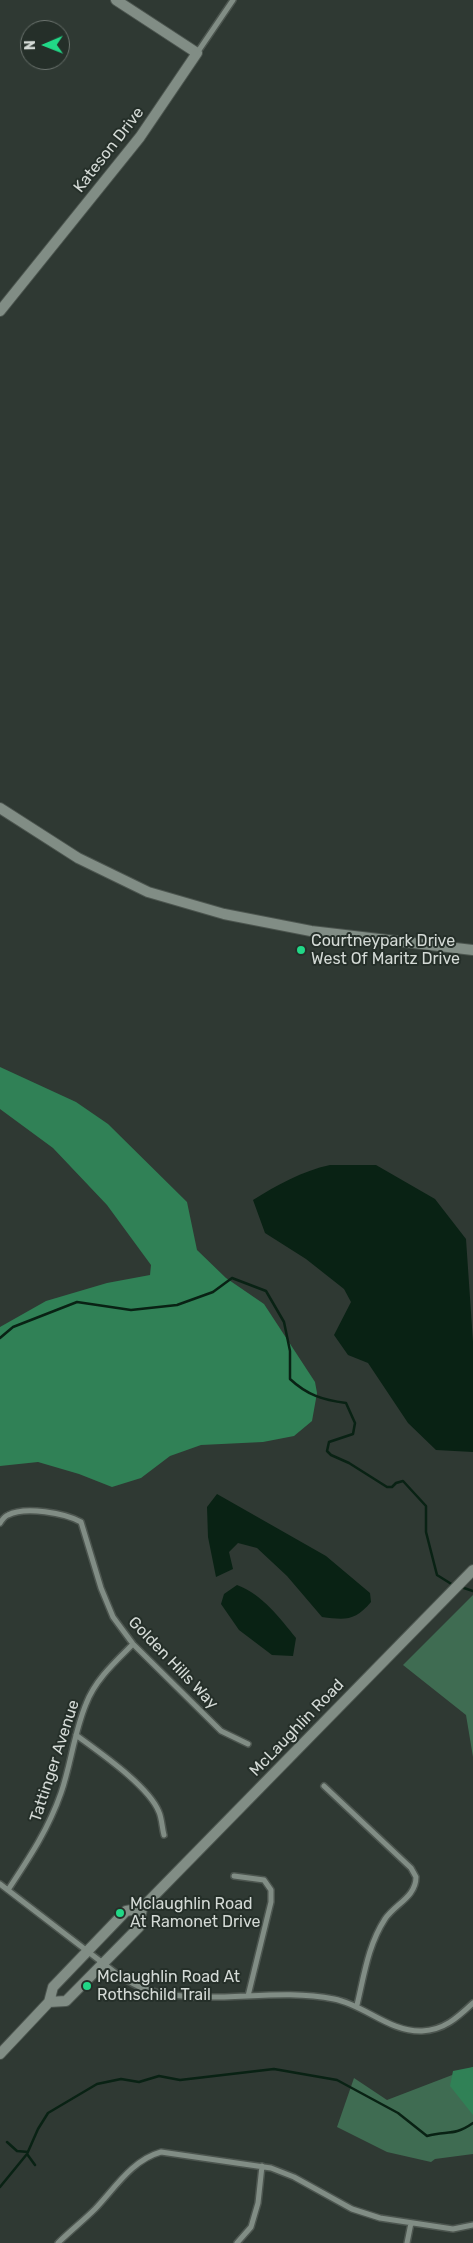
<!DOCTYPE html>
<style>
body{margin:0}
#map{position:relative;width:473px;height:2243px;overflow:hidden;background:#2f3933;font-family:Rubik,sans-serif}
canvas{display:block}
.north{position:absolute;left:20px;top:20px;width:50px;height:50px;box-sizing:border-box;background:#252f29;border:1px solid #6b736e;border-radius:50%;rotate:269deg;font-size:14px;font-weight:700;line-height:20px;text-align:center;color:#d4dad6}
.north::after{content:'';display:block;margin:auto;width:18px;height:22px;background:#21d887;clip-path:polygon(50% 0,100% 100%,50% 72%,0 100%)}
</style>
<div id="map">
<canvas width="473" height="2243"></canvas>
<div class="north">N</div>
</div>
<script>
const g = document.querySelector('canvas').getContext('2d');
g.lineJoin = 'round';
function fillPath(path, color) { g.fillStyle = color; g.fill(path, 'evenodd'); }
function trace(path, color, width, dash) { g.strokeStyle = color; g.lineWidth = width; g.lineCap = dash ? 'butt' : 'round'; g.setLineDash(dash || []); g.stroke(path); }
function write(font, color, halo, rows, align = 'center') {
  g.font = font + ' Rubik,sans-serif'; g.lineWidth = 4; g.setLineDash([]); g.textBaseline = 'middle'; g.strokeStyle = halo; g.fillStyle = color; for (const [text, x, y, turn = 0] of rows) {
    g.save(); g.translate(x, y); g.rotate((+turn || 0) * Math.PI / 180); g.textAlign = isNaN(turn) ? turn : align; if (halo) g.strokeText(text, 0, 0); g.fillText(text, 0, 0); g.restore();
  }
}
fillPath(new Path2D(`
 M473,1595V1757L466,1715L403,1665Z
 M473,2067V2154L435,2159L431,2162L387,2152L337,2127L354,2078L387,2100Z`), '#3f6c52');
fillPath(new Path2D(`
 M0,1067L76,1102L108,1124L187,1202L197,1250L226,1278L264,1304L315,1382L317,1393L312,1421L294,1436L263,1442L201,1445L170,1456L141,1478L112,1487L79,1474L38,1462L0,1466V1327L46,1301L107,1283L150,1275L151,1265L107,1205L53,1148L0,1109Z
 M473,2067V2115L450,2086L453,2071Z`), '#308156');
fillPath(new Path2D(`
 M330,1165H376L435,1199L466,1239L473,1342V1452L436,1450L408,1423L368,1363L348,1355L334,1335L351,1302L344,1289L306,1259L265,1233L253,1200C277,1185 302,1171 330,1165Z
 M217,1494L326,1556L370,1593L371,1602C355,1621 346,1620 322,1617L287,1576L257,1548L238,1543L229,1552L233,1569L216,1577L208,1537L207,1507Z
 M237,1585C263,1595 279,1617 296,1638L293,1656L272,1655L239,1630L221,1604L224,1594Z`), '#092214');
trace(new Path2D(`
 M0,1338L13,1327L77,1302L131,1310L177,1305L213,1292L232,1278L266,1291L284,1322L290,1351V1379C307,1395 323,1400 346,1403L355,1423L353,1434L329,1442L327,1451L331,1455L349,1463L387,1487H392L396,1483L403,1481L426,1506V1532L437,1575L453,1585
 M461,1587L473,1591
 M7,2142L17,2151L28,2152
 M27,2154L35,2165
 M0,2187L27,2154L38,2129L48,2113L97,2084L121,2079L139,2082L159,2076L180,2080L274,2069L337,2080L398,2113L427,2136C447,2130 453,2137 473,2123`), '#092214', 2.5);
const street = new Path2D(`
 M197,53L233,0
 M0,1523C2,1520 5,1516 8,1515C25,1506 65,1513 81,1522L101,1588L113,1617L133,1644L221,1731L248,1744
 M76,1735C99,1752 149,1786 159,1812C162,1819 162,1828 164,1835
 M324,1786L411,1868L416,1877C416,1897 395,1904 385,1919C368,1945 364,1976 357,2005
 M234,1876L264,1880L271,1890V1902L248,1996
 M0,1884L121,1977C129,1981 137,1987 145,1989C207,2008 271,1986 334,1999C365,2005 389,2032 422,2031C444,2030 457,2018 473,2003
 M8,1890C29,1858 48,1830 61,1793C71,1764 74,1733 86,1704C95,1680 115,1662 133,1644
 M58,2243C70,2231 83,2221 95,2209C115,2188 132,2160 161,2152L271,2168L294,2177L352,2209L380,2218L453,2229L473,2225
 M237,2243L251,2227L258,2203L262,2166
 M407,2243L411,2223`);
const secondary = new Path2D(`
 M0,311L140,137L197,53L116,0
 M0,808L78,858L148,892L224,914L311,931L473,950
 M49,2002L66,2001L139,1927L142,1908L473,1570
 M0,2054L49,2002L53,1987L126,1911L142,1908`);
trace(street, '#4c554f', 8);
trace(secondary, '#4c554f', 12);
trace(street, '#818d85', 5);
trace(secondary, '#818d85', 10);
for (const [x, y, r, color] of [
 [301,950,5,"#21d887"],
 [120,1913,5,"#21d887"],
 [87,1986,5,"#21d887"]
]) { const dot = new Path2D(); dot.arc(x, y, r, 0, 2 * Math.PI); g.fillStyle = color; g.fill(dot); trace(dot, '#252f29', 2); }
write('16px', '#d4dad6', '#252f29', [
 ["Kateson Drive",109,150,-52],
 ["Golden Hills Way",173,1663,46],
 ["McLaughlin Road",297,1728,-46],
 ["Tattinger Avenue",55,1761,-72]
]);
write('16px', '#d4dad6', '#252f29', [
 ["Courtneypark Drive",311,941],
 ["West Of Maritz Drive",311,959],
 ["Mclaughlin Road",130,1904],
 ["At Ramonet Drive",130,1922],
 ["Mclaughlin Road At",97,1977],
 ["Rothschild Trail",97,1995]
], 'left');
</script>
